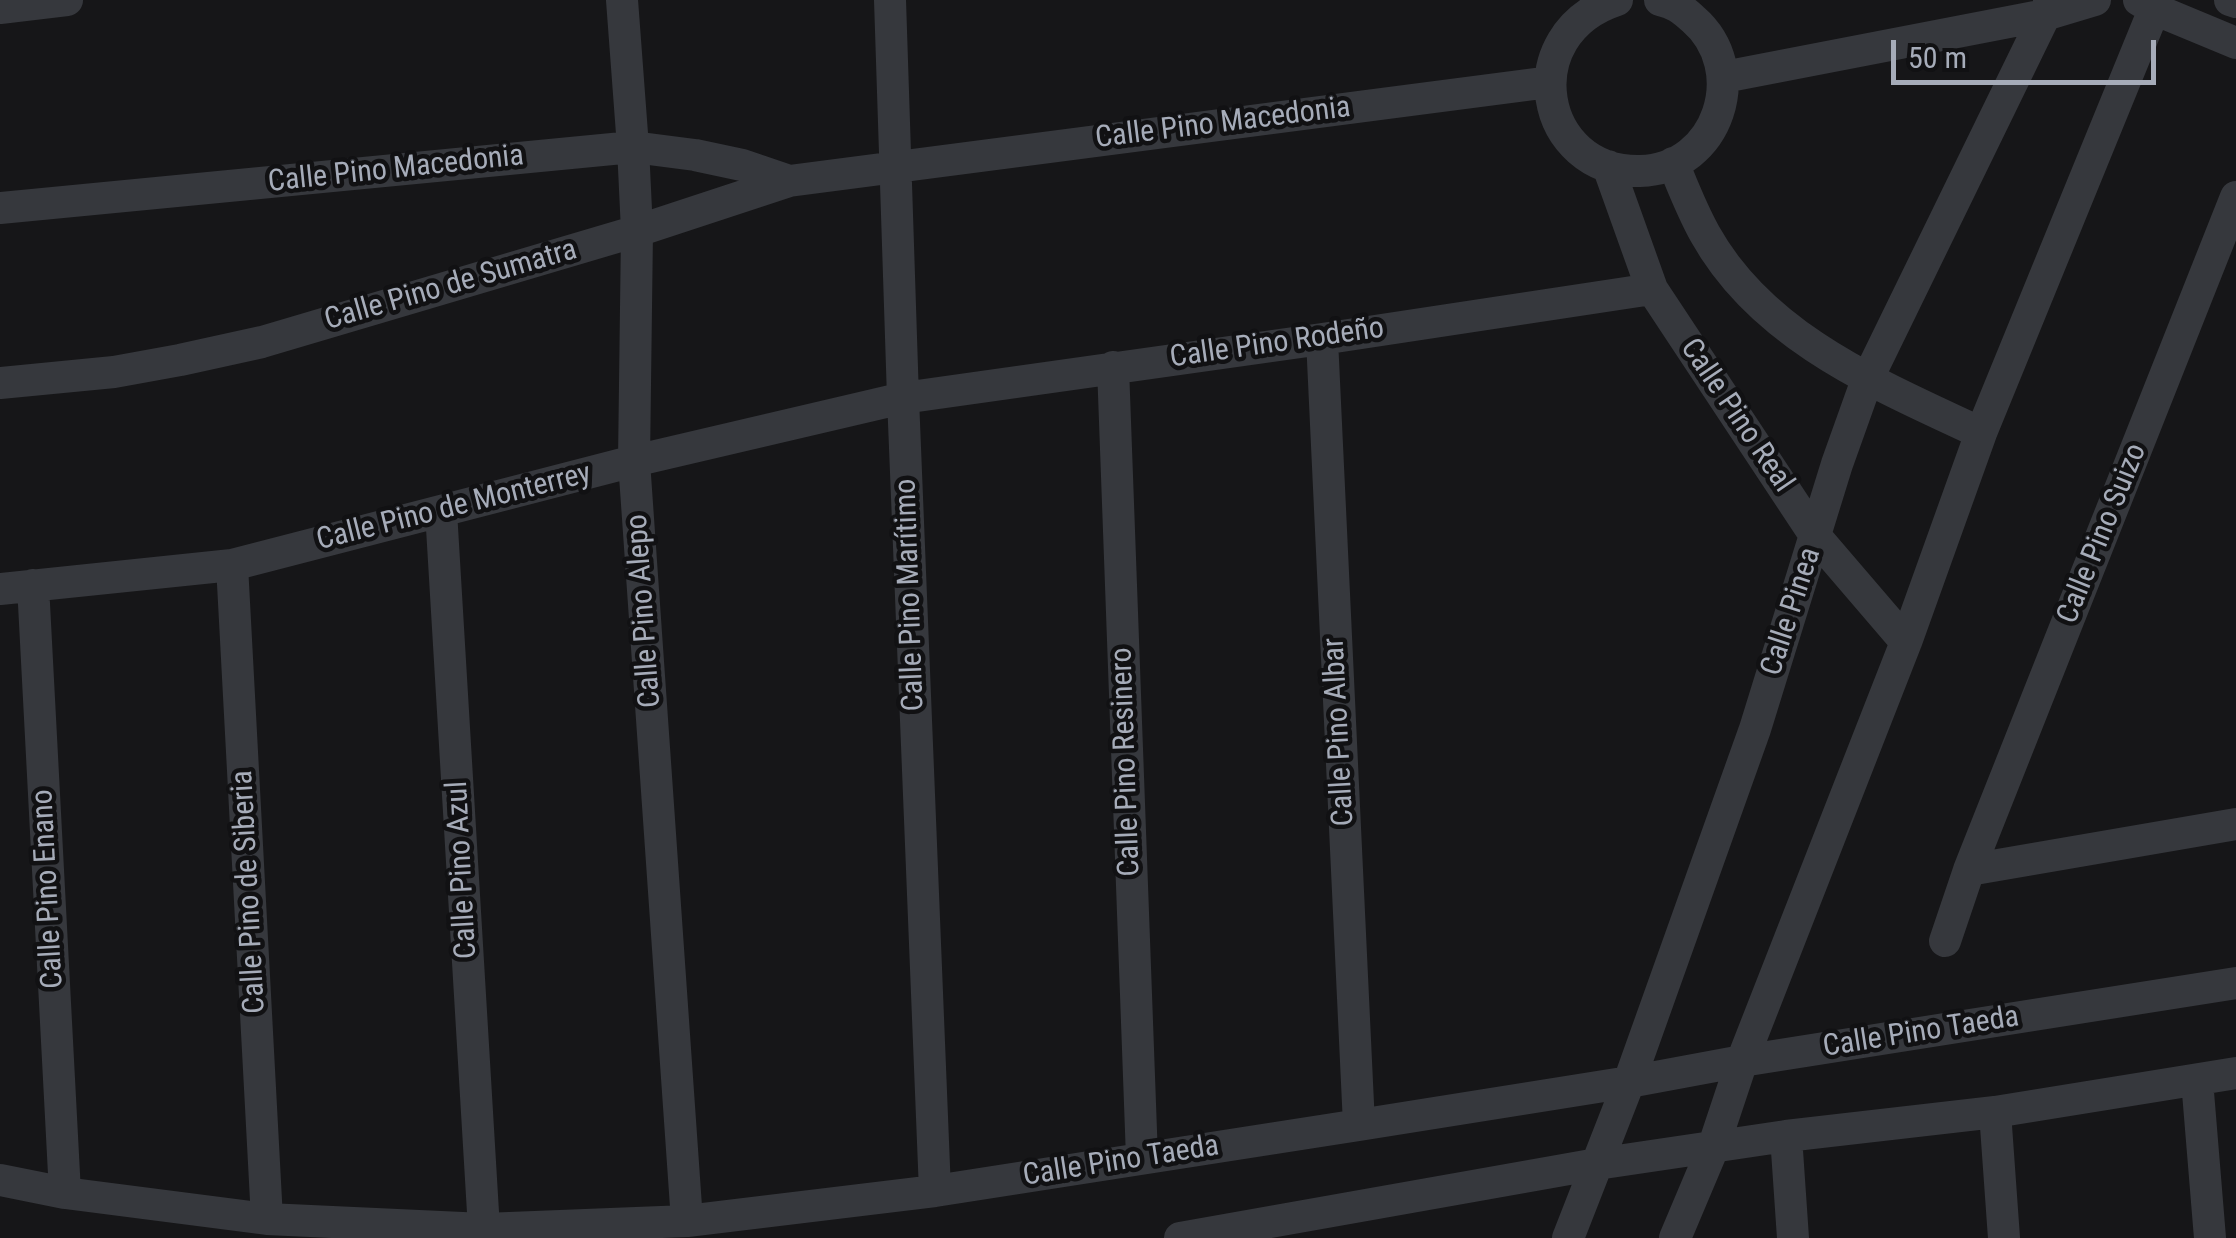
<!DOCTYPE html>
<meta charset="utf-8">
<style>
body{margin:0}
#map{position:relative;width:2236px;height:1238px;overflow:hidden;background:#161618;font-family:"Roboto Condensed",sans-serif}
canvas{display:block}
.scale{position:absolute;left:1891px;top:40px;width:265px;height:45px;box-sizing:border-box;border:5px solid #a6acb9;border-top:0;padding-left:12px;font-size:30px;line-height:35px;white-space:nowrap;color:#a6acb9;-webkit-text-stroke:8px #111113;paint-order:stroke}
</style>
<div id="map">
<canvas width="2236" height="1238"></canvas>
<div class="scale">50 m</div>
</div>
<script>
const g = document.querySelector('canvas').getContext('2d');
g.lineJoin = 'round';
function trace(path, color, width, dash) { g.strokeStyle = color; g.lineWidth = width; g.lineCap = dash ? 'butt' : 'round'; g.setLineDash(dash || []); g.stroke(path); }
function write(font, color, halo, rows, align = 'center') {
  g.font = font + ' "Roboto Condensed",sans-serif'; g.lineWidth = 9; g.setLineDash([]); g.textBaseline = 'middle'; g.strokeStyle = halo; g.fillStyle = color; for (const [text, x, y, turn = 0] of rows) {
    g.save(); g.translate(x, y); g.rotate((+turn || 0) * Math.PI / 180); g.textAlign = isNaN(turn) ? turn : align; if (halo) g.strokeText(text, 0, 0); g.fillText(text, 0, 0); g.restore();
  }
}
trace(new Path2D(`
 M622,0L633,147L637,231L634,461L687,1221
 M890,0L903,398L935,1191
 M1617,0C1513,34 1539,173 1640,171C1719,169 1751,69 1693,19C1682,9 1674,3 1660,0
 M2139,0L2154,9L2236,43
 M2230,0L2236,2
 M0,8L67,0
 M1724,77L2045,15L2095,0
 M1673,163C1683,187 1692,211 1705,234C1763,338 1879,385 1981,433
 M1608,166L1652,289L1816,537L1906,642
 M0,208L633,147L695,155L742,165L789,181
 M1322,339L1359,1125
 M1113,367L1142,1158
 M0,383L114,372L180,360L262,342L637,231L789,181L1550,82
 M441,511L484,1229
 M232,565L267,1219
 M33,585L65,1193
 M0,589L232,565L634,461L903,398L1322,339L1652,289
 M1969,870L2236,824
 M1945,941L1969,870L2236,197
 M2197,1080L2210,1238
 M1995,1112L2004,1238
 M1786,1136L1793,1238
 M0,1180L65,1193L267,1219L484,1229L687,1221L935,1191L1359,1125L1629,1082L1742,1061L2236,983
 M1180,1238L1597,1164L1786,1136L1995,1112L2236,1073
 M1568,1238L1629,1082L1755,729L1837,464L1867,380L2045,15L2050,0
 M1675,1238L1713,1148L1742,1061L1906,642L1981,433L2158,0`), '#36383d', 32);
write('30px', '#a6acb9', '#111113', [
 ["Calle Pino Macedonia",1223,124,-7],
 ["Calle Pino Macedonia",396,170,-6],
 ["Calle Pino de Sumatra",451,286,-16],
 ["Calle Pino Rodeño",1277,344,-8],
 ["Calle Pino Real",1736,416,56],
 ["Calle Pino de Monterrey",454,508,-14],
 ["Calle Pino Suizo",2103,534,-68],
 ["Calle Pino Marítimo",911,595,-92],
 ["Calle Pino Alepo",645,611,-94],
 ["Calle Pinea",1792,612,-72],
 ["Calle Pino Albar",1340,732,-93],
 ["Calle Pino Resinero",1127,762,-92],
 ["Calle Pino Azul",463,870,-93],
 ["Calle Pino Enano",49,889,-93],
 ["Calle Pino de Siberia",250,892,-93],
 ["Calle Pino Taeda",1921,1033,-9],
 ["Calle Pino Taeda",1121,1162,-9]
]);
</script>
